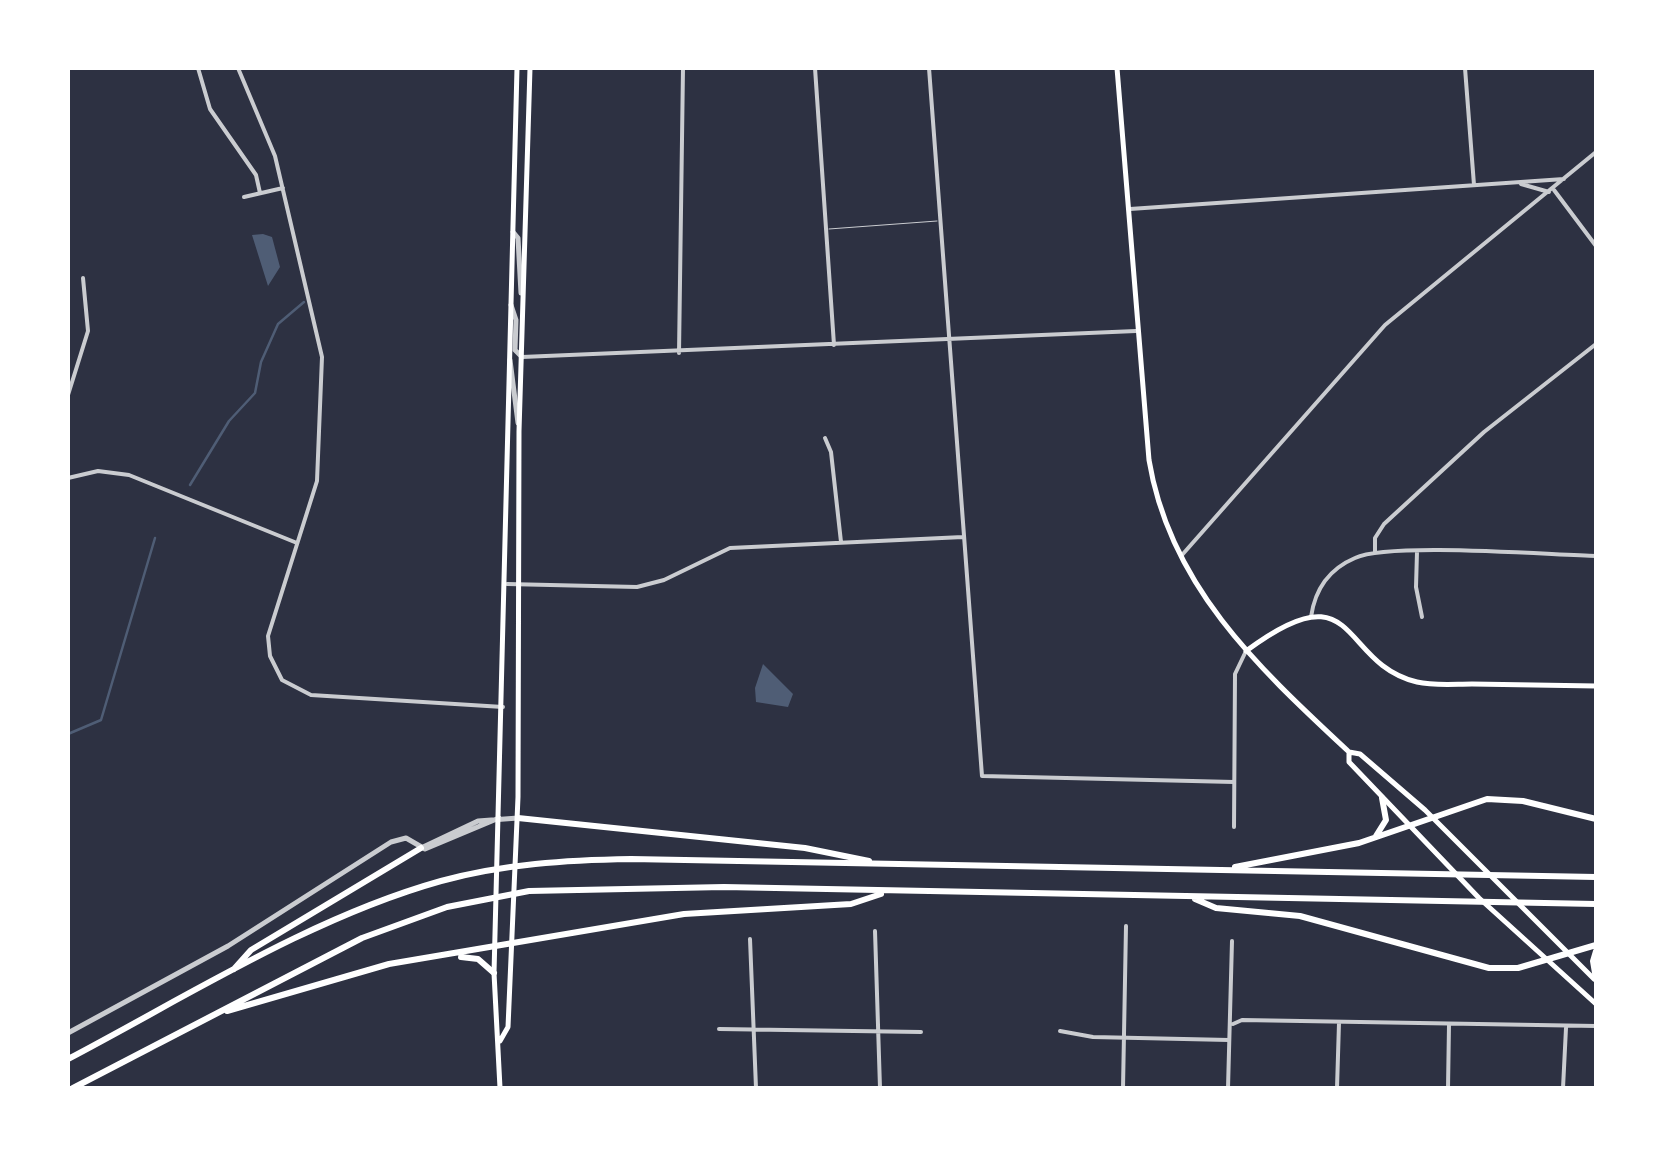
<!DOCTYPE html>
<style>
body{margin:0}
#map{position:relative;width:1664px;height:1156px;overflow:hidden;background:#2d3142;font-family:"Open Sans",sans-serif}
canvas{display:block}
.frame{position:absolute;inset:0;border:70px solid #fff;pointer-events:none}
</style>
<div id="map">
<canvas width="1664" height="1156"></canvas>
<div class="frame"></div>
</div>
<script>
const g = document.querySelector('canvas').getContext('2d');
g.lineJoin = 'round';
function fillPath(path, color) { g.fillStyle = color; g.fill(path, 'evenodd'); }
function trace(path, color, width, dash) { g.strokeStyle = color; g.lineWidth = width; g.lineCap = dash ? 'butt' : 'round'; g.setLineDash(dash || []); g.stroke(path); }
fillPath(new Path2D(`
 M263,234L272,237L280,267L268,286L252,235Z
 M763,664L793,694L788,707L756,702L755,688Z`), '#4f5d75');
trace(new Path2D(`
 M190,485L229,421L255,393L261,362L278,324L304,302
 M68,734L101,720L155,538`), '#4f5d75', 2.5);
trace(new Path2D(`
 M829,229L937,221`), '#caccd0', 1);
trace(new Path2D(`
 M198,68L210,109L256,175L260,193
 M238,68L275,156L322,357L317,481L268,636L270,656L282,680L311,695L503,707
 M815,68L834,345
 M929,68L982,776L1234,782
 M1465,68L1474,185
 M1521,184L1549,192
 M1554,190L1596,246
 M244,197L283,188
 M1130,209L1564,179
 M679,353L683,68
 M522,357L1136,331
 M68,395L88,331L83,278
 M825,438L831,452L841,542
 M68,478L98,471L129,475L297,543
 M1375,552V538L1384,524L1484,432L1596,344
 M1417,552L1416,587L1422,617
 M1182,555L1385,325L1596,152
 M507,584L637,587L664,580L730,548L963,537
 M1311,617C1315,589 1329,569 1355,558C1390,542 1549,555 1596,556
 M1234,827L1235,674L1246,651
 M875,931L880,1088
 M750,939L756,1088
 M1233,1024L1242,1020L1596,1026
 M719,1029L921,1032
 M1060,1031L1093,1037L1229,1040
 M1123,1088L1126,926
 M1228,1088L1232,941
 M1337,1088L1339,1023
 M1448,1088L1449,1025
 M1563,1088L1566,1028`), '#caccd0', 4);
trace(new Path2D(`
 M513,232L518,238L521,293
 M511,305L516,320L515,350L522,357
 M510,360L518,423
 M421,848L478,821L518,818
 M68,1033L228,946L391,842L406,838L425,849L499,818`), '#caccd0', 5);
trace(new Path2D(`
 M1117,68L1149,460C1170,587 1260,669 1349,752L1360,754L1425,810L1594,979
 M1246,651C1360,566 1338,663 1417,682C1434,686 1454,684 1472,684C1513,685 1555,685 1596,686
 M1349,752V762L1479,898L1596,1004
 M500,1041L508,1027L518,797L519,431L530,68
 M500,1088L494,973L517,68`), '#fff', 5);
trace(new Path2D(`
 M518,818L805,848L869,861
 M1376,836L1386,820L1382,798
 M1235,867L1359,843L1487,799L1523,801L1596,819
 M1195,899L1216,908L1300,916L1489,968H1518L1596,945
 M1596,951L1593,961L1596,979
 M461,957L478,959L494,973
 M234,969L251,950L421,848
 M227,1011L389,964L684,914L851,904L881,894
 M68,1059C186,997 312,917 441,881C503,864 567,860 631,859L1596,877
 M73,1088L362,938L447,907L529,891L724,887L1596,904`), '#fff', 6);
</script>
